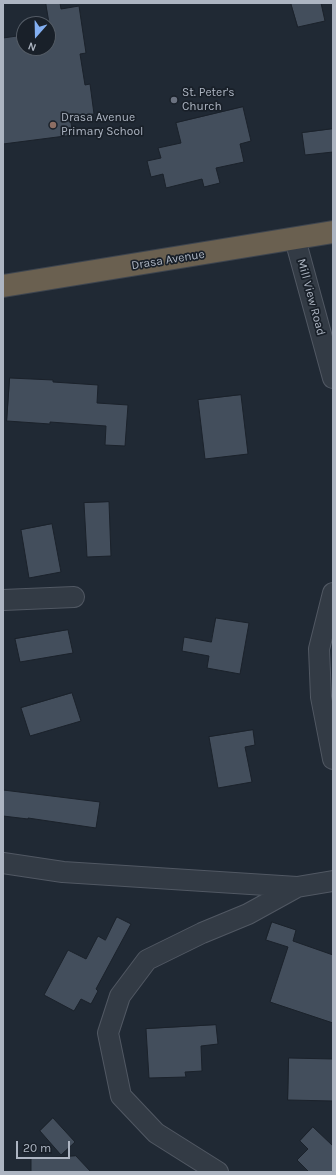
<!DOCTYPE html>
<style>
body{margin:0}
#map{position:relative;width:336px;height:1175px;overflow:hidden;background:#202934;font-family:Karla,sans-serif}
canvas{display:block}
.frame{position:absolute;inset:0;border:4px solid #adb5c2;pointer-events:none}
.north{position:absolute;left:16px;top:16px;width:40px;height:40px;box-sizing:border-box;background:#192029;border:1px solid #545c66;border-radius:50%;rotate:200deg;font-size:11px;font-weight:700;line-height:16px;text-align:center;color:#adb5c2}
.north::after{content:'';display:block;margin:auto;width:14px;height:18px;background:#83aff1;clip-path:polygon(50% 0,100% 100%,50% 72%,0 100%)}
.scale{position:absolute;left:16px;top:1141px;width:54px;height:18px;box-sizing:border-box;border:2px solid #adb5c2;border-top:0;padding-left:5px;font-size:12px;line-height:14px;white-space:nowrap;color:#adb5c2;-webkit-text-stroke:3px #192029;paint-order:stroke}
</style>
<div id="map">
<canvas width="336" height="1175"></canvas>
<div class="frame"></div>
<div class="north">N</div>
<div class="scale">20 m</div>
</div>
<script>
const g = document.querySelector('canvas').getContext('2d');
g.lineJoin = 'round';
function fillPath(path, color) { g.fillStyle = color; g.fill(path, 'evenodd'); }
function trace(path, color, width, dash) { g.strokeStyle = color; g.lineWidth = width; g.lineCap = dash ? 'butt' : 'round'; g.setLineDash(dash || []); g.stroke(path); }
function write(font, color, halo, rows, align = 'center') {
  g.font = font + ' Karla,sans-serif'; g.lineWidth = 3.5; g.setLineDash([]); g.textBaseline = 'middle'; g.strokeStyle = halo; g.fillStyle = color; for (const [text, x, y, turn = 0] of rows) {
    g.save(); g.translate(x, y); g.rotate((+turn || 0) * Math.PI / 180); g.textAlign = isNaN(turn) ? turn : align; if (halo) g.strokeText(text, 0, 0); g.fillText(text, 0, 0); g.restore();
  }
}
const building = new Path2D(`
 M46,3H60L61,9L79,6L86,53L80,54L85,85L90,84L94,114L70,117L73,135L3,144V38L24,35V48H48V31H50Z
 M291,3H321L325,21L298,27Z
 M243,107L251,141L240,144L244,162L216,168L220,183L204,187L202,179L166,188L163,174L151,177L147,161L161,158L158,148L181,143L176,123Z
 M333,129V152L305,155L302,133Z
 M10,378L53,380V382L98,385L97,403L128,405L125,446L105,445L106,426L50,422V424L7,421Z
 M241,395L248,454L205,459L198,400Z
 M109,502L111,556L87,557L84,503Z
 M52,524L61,572L29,578L21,530Z
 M216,618L249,623L240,674L207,668L209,656L182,651L184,637L211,642Z
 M68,630L73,653L20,662L15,639Z
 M72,693L81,721L30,736L21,708Z
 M253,730L255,745L245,747L252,782L218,788L209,737Z
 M3,790L100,802L96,828L28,818V819L3,816Z
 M117,917L131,924L96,989L98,991L91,1004L81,999L74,1011L44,995L68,950L86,959L98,936L105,940Z
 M272,922L296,930L293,941L333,955V1023L270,1002L288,947L266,940Z
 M216,1025L218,1044L201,1046L202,1071L185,1072L186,1077L149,1078L146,1029Z
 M289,1058L333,1059V1101L288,1100Z
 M53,1118L75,1142L61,1155L40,1131Z
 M313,1127L333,1146V1172H309L297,1160L308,1149L300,1141Z
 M76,1156L91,1172H31V1159Z`);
fillPath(building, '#434e5c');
trace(building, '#1b222b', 1);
const minor = new Path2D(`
 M295,239L333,378
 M333,593L319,649L321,697L333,759
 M3,600L74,597
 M3,863L63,872L297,887L333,881
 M218,1172L156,1133L121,1096L108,1033L120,996L147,960L202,933L248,914L297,887`);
const highway = new Path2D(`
 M3,286L333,232`);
trace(minor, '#515863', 22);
trace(highway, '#3e454f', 24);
trace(minor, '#333b45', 20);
trace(highway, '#6a6050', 22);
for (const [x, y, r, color] of [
 [174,100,4,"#6b7280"],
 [53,125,4,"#8d6e63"]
]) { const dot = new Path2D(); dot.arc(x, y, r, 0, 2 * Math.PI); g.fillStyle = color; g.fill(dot); trace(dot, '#192029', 1.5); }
write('12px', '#adb5c2', '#192029', [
 ["St. Peter's",182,93],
 ["Church",182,107],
 ["Drasa Avenue",61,118],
 ["Primary School",61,132]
], 'left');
write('12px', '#adb5c2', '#192029', [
 ["Drasa Avenue",168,260,-9],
 ["Mill View Road",311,297,75]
]);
</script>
